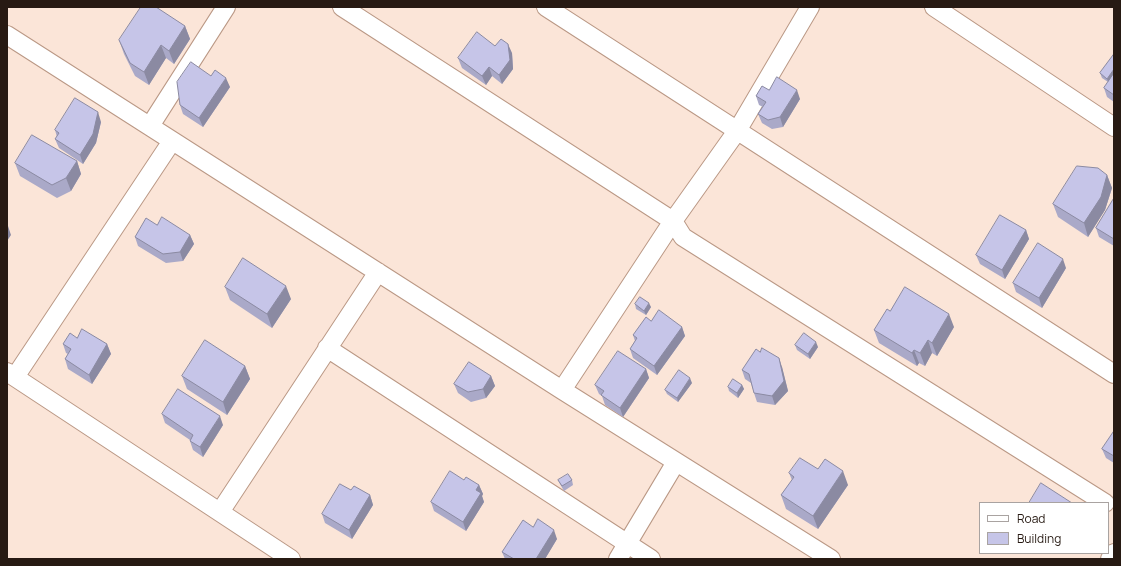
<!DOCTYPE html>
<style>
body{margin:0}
#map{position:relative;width:1121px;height:566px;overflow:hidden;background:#fbe5d8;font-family:Manrope,sans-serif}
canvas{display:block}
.frame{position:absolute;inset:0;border:8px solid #271a13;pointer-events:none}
.legend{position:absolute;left:979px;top:502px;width:130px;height:52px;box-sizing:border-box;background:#fff;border:1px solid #a9a3a1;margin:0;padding:5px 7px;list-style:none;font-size:12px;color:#271a13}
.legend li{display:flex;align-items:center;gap:8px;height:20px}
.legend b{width:20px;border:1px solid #a9a3a1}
</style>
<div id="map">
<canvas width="1121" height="566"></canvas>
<div class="frame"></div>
<ul class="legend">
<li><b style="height:5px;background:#fff"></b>Road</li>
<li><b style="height:11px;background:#c6c5e8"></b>Building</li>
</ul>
</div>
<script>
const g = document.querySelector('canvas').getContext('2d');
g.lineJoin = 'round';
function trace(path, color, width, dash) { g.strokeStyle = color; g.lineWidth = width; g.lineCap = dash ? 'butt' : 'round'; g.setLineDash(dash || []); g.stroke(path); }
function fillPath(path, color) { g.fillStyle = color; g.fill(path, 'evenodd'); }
const minor = new Path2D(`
 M342,7L673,221L683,237L1105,503
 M546,7L1114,374
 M934,7L1114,127
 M7,35L562,390L831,559
 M150,126L226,7
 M327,348L651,559
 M7,372L291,559
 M15,377L172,141
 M562,390L673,221L737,131L810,7
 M220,512L378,272
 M618,559L676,462
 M1110,559L1114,553`);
trace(minor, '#ba9885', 20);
trace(minor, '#fff', 18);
fillPath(new Path2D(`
 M185,26L190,39L174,64L166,58L149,85L135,76L124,54L119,40Z
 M495,46L512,53L513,69L502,84L492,76L486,85L462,68L458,58Z
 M1114,54V102L1107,97L1104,88L1108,82L1102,78L1100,73Z
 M211,76L230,87L203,127L183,114L180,105Z
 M769,90L800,99L783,127L772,129L762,123L758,114L763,107L759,105L756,96Z
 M101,122L96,143L83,164L59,148L55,139L57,137L55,130Z
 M77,161L81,174L71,191L57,198L20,176L15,163Z
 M1107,175L1112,188L1105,210L1088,237L1058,217L1053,204Z
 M1114,198V246L1099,237L1096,228Z
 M1026,230L1029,239L1005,279L980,264L976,255Z
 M190,235L194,244L183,261L166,263L138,246L135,237Z
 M1066,268L1042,308L1016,292L1013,283Z
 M225,287L291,299L272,328L230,300Z
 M635,304L651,307L646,315L636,309Z
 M890,311L954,327L937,356L932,353L925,366L919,363L917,366L879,343L874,330Z
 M651,321L682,327L685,336L657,375L633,358L630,349L635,341L633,335Z
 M63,344H107L111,354L92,384L68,369L65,359L68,354L66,353Z
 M795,345L818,347L810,359L797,350Z
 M245,366L250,379L227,415L187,389L182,376Z
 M782,367L788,391L775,405L757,402L754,393L751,383L745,379L742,370Z
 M646,369L649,378L623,417L605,405L602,396L599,394L595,385Z
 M491,376L495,386L486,398L471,402L458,393L454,384Z
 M692,383L678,402L667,394L665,390Z
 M742,385L744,389L738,398L729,391L728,387Z
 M162,414L223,425L203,457L193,450L190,441V440L165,423Z
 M1114,431V463L1106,458L1102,449Z
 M818,469L848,485L818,529L786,509L781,495L792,480L789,473Z
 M464,480L479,485L483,494L482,496L484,502L466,531L434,511L431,502Z
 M558,480H572L573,485L564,491L560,484Z
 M351,490L370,495L373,505L352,539L325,523L322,514Z
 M533,527L557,539L545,559H505L502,552Z`), '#aaa9c8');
fillPath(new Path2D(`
 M185,26L190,39L174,64L169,51Z
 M508,44L512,53L513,69L502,84L499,75Z
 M161,45L166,58L149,85L144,72Z
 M489,67L492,76L486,85L482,76Z
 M1114,69V77L1109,84L1107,79Z
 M226,78L230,87L203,127L199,118Z
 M797,90L800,99L783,127L780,117Z
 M98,112L101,122L96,143L83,164L80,155Z
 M77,161L81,174L71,191L66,178Z
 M1107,175L1112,188L1105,210L1088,237L1084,223Z
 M8,226L11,235L7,241V227Z
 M1026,230L1029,239L1005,279L1002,270Z
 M190,235L194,244L183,261L180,252Z
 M1063,259L1066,268L1042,308L1039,298Z
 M286,286L291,299L272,328L267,314Z
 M649,303L651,307L646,315L644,311Z
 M949,314L954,327L937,356L932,343Z
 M682,327L685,336L657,375L654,366Z
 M928,340L932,353L925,366L920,353Z
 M816,342L818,347L810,359L808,354Z
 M107,344L111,354L92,384L89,375Z
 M914,350L919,363L917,366L912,353Z
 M779,358L782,367L788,391L775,405L772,396Z
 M245,366L250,379L227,415L223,402Z
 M646,369L649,378L623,417L620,408Z
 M491,376L495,386L486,398L483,389Z
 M690,378L692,383L678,402L677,398Z
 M742,385L744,389L738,398L737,393Z
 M220,416L223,425L203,457L200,447Z
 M843,471L848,485L818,529L813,516Z
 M479,485L483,494L482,496L484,502L466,531L463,522L476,490Z
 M370,495L373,505L352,539L349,530Z
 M554,530L557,539L545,559H536Z`), '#8b8aa2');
const building = new Path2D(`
 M141,7H156L185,26L169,51L161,45L144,72L130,63L119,40Z
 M477,32L495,46L501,39L508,44L510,60L499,75L489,67L482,76L458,58Z
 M1114,54V69L1107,79L1100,73Z
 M191,62L211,76L215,70L226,78L199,118L180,105L177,82Z
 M1114,73V95L1104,88Z
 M777,77L797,90L780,117L768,120L758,114L766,102L756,96L762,86L769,90Z
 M75,98L98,112L93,134L80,155L55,139L59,133L55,130Z
 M32,135L77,161L66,178L52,185L15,163Z
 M1077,166L1098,168L1107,175L1101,197L1084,223L1053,204Z
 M1114,198V239L1096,228Z
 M1000,215L1026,230L1002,270L976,255Z
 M162,217L190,235L180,252L163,254L135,237L146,218L157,225Z
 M1038,243L1063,259L1039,298L1013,283Z
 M243,258L286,286L267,314L225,287Z
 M905,287L949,314L932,343L928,340L920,353L914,350L912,353L874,330L887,309L890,311Z
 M640,297L649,303L644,311L635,304Z
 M659,310L682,327L654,366L630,349L637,338L633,335L646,317L651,321Z
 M82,329L107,344L89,375L65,359L71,349L63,344L70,333L77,338Z
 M804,333L816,342L808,354L795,345Z
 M205,340L245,366L223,402L182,376Z
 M762,348L779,358L784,381L772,396L754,393L749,374L742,370L756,349L760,352Z
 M618,351L646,369L620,408L601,395L604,391L595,385Z
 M469,362L491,376L483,389L468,392L454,384Z
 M679,370L690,378L677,398L665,390Z
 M733,379L742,385L737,393L728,387Z
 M178,389L220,416L200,447L190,441L193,435L162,414Z
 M1114,431V456L1102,449Z
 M800,458L818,469L825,459L843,471L813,516L781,495L794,477L789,473Z
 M450,471L464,480L466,477L479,485L476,490L481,493L463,522L431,502Z
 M568,474L572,480L562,486L558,480Z
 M1041,483L1072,503H1029Z
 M340,484L351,490L354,486L370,495L349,530L322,514Z
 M538,519L554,530L536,559H514L502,552L523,520L533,527Z`);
fillPath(building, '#c6c5e8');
trace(building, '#8b8aa2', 1);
</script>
